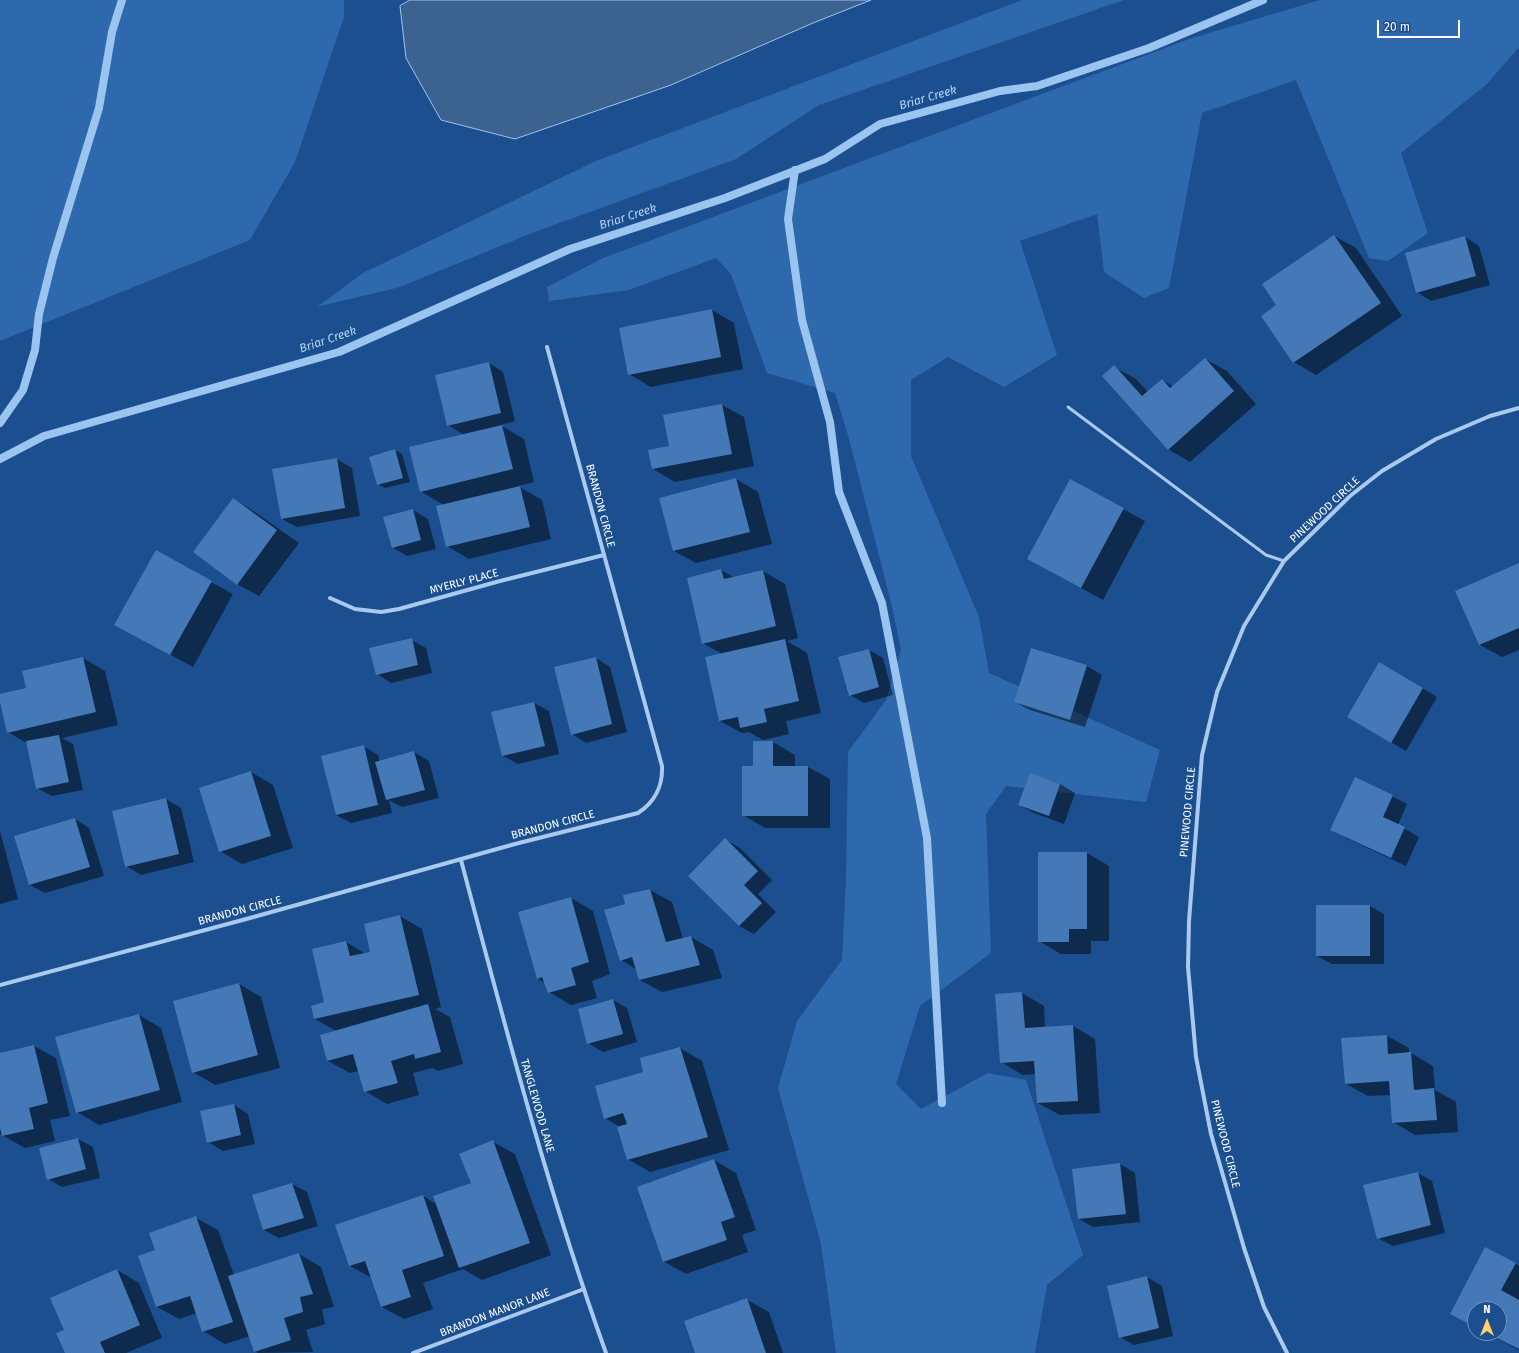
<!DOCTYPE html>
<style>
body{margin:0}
#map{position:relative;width:1519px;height:1353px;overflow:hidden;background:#1b4f8f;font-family:"Fira Sans",sans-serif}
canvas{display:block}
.north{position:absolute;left:1467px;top:1301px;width:40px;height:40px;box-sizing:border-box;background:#1b4f8f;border:1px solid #7695bc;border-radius:50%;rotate:0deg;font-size:11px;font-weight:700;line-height:16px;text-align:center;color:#fff}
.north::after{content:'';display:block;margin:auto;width:14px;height:18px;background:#ffd166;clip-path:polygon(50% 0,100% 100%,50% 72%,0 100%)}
.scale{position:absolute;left:1377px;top:20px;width:83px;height:18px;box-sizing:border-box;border:2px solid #fff;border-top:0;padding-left:5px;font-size:12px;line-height:14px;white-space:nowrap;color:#fff;-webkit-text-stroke:3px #1b4f8f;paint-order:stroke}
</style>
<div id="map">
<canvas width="1519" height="1353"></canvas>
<div class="north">N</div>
<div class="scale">20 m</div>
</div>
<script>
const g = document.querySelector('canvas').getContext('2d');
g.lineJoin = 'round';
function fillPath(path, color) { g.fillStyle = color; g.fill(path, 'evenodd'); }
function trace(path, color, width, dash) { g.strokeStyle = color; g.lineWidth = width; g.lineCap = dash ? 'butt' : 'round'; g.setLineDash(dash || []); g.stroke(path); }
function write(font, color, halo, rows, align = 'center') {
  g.font = font + ' "Fira Sans",sans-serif'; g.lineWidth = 3.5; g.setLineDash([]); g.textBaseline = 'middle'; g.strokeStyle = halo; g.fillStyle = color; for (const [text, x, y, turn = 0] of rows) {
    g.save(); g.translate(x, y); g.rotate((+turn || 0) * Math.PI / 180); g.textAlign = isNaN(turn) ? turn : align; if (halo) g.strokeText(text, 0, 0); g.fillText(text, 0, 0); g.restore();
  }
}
fillPath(new Path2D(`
 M0,0H344V17L295,162L250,240L0,341Z
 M1022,0H1124L819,105L736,159L532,233L400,287L317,307L363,273L598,160Z
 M1320,0H1519V47L1487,84L1401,153L1428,233L1388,261L1369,258L1296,80L1202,113L1169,288L1144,298L1104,272L1097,214L1020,241L1057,355L1004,387L948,357L911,380V456L979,617L989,673L1160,750L1146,802L1006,786L986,814L991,953L920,1006L896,1084L921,1109L988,1073L1026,1080L1083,1255L1047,1285L1035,1353H836L821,1244L778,1088L797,1021L842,960L846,880L848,752L886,700L901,650L892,606L849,439L835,393L767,373L731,274L716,258L629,290L549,301L547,287L603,258L1192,38Z`), '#2e69ad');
const water = new Path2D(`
 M410,0H871L813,23L671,85L515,139L441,120L406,58L400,6Z`);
fillPath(water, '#3c6290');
trace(water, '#9cc4f0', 1);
fillPath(new Path2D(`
 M1334,236L1356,248L1402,316L1316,375L1294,362L1262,316L1278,306Z
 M1465,237L1479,246L1490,285L1431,301L1417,292Z
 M712,310L734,323L743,369L651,387L629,374Z
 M1205,359L1227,371L1256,404L1190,462L1168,449L1114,367L1136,379L1148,392L1162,380L1174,387Z
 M489,363L503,372L515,421L500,425L524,439L534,482L518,486L542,500L551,539L469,559L447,546L444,505L420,491L464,435L448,425Z
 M722,405L744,417L754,466L675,482L653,469L649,451L671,447L665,416Z
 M395,450L402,454L410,482L385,488L378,484Z
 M337,459L352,468L360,516L297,527L282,519Z
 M736,479L758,492L772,544L696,563L674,551L660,498Z
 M233,499L255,512L299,543L259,596L237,584Z
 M1123,509L1145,521L1103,600L1028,559Z
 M413,510L428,519L436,549L407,556L392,547Z
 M1519,564V650L1502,657L1480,645L1457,592Z
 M721,570L735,578L763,571L785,584L798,638L787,641L807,653L821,713L786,721L789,734L763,740L749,732L742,733L720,721L722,654L703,643Z
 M211,582L233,594L193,667L138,637Z
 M411,640L426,648L432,673L391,683L377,674Z
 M1031,649L1087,666L1102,675L1085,727L1030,710L1015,702Z
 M869,650L883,658L893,695L864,703L850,695Z
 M83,658L105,671L118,725L62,738L73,744L83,790L52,796L37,788L28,744L8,732L0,695L27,689Z
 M596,658L610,667L627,732L586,743L572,734Z
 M1380,663L1437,697L1406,751L1348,717Z
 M534,703L549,711L559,754L518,764L503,756Z
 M754,742H773L795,755V767H808L830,779V828H765L743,815L754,767Z
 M363,746L378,755L380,762L414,752L429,761L439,798L402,807L389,800L392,813L351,823L336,815Z
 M251,772L273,785L293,848L242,864L220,851Z
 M1030,774L1060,784L1075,793L1064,824L1034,813L1019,805Z
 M1356,778L1407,804L1398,825L1419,837L1406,866L1346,838L1332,829Z
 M166,799L181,808L194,862L141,875L126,866Z
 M75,819L89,828L104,876L45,893L30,885Z
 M0,831L18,899L0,904Z
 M726,840L740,848L772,880L758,894L776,912L754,934L739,926Z
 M1087,853L1109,866V941H1091V954H1061L1039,941Z
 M650,890L672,902L683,939L691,937L713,950L722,978L662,992L640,980L636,969L621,960Z
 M571,898L593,911L610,974L592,981L597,998L571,1005L549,992L545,983L538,979L519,913Z
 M1370,906L1384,914V964H1332L1317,956Z
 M400,916L422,929L441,1007L435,1009L450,1017L463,1064L438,1071L432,1068L413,1073L419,1095L387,1104L365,1091L359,1071L350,1073L328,1061L336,1031L315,1019L325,1003L346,942L366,954L372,952Z
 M239,984L261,997L280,1068L215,1085L193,1072Z
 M1022,993L1044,1006L1045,1028L1073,1026L1095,1039L1100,1113L1060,1115L1038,1103L1036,1074L1023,1075L1001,1062Z
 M613,1000L627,1008L637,1042L603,1052L588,1043Z
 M139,1015L161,1028L182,1102L99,1125L77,1112Z
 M1387,1036L1409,1048V1053H1411L1433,1066L1435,1090L1456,1102L1458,1132L1415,1135L1393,1122L1391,1095L1368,1096L1346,1084Z
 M34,1046L56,1058L70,1116L50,1120L55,1141L25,1148L0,1134V1054Z
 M680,1048L702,1061L729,1150L650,1172L628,1159L620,1127L605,1118L645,1073Z
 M234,1105L248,1114L255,1144L223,1151L208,1142Z
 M78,1139L93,1147L100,1178L62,1187L48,1179Z
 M493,1142L515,1154L551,1255L482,1280L463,1269L423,1283L433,1309L404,1319L382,1307L372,1278L350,1266L423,1196L438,1205L472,1183Z
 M714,1160L736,1173L756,1230L742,1235L748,1252L686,1274L663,1261Z
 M1120,1164L1135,1173L1140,1222L1093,1227L1079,1219Z
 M1418,1173L1432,1181L1445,1233L1393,1246L1378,1238Z
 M292,1184L307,1192L318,1226L279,1238L264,1230L254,1196Z
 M196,1218L218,1230L234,1275L299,1254L321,1267L334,1307L322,1309L325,1324L306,1330L313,1352L258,1353L255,1351L250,1336L225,1344L203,1331L197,1313L179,1319L157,1307L156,1251Z
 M1515,1263L1519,1266V1350L1487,1333H1499V1309H1475V1327L1451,1313Z
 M117,1270L139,1283L162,1338L126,1353H66L65,1331Z
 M1147,1277L1162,1286L1173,1336L1134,1345L1120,1337Z
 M747,1300L769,1312L783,1353H696Z`), '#0007');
trace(new Path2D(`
 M795,170L788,219L802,320L830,422L839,492L882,603L927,838L942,1103
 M0,423L23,390L35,350L39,314L53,258L99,108L112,32L122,0
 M0,459L44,436L339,352L570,249L725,198L825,159L880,124L1000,91L1037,86L1149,48L1263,0`), '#9cc4f0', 8);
fillPath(new Path2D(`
 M1334,235L1381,303L1293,363L1261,316L1276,305L1262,284Z
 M1465,236L1476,276L1416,293L1405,253Z
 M712,309L721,357L628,375L619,328Z
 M1205,358L1234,391L1168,450L1102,376L1114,365L1142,396L1162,379L1170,388Z
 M489,362L501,413L447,426L435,375Z
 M722,404L732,454L652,469L648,450L669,446L663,415Z
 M502,425L513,469L420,492L409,447Z
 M395,449L403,478L377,485L369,457Z
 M337,458L345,508L281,519L272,469Z
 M736,478L750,532L673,551L659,498Z
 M1070,479L1124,508L1081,588L1027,559Z
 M520,486L530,527L446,547L436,506Z
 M233,498L277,530L237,585L193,552Z
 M413,509L421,540L392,548L383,517Z
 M156,550L212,581L170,655L114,625Z
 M1519,563V628L1479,645L1455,591Z
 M721,569L724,579L763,570L776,626L702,644L687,578Z
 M412,638L418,665L376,675L369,648Z
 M785,639L799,701L764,709L767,722L740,728L738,717L719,721L705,657Z
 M1031,648L1087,665L1070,720L1014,702Z
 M869,649L879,687L849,696L838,657Z
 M83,657L96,712L7,733L0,702V694L26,688L22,671Z
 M596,657L612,724L571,735L554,667Z
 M1379,662L1423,688L1391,743L1347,717Z
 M534,702L545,746L502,756L491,712Z
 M59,735L69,782L36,789L26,741Z
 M753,741H773V766H808V816H742V766H753Z
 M364,745L378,805L336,815L321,756Z
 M414,751L425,790L386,800L375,762Z
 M251,771L271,836L219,852L199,788Z
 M1030,773L1060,784L1049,816L1018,805Z
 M1355,777L1393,795L1383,817L1405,827L1391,858L1330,830Z
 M166,798L179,854L125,867L112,811Z
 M75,818L90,867L29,885L14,836Z
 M725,838L758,871L744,885L762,903L739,926L688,876Z
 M1038,852H1087V929H1069V942H1038Z
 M650,889L666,942L691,936L700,965L639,980L632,957L620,961L604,910L625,904L623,895Z
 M571,897L589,962L571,968L576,985L548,993L542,977L537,979L518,912Z
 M1316,905H1370V956H1316Z
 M400,915L419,995L314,1019L311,1006L324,1002L312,949L346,941L350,956L370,952L364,924Z
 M239,983L258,1055L192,1073L173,1001Z
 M1022,992L1025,1028L1073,1025L1078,1101L1037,1103L1034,1061L1000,1063L995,994Z
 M613,999L623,1034L587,1044L578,1009Z
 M428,1004L441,1052L415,1059L414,1054L391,1061L398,1083L364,1092L353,1054L327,1061L320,1035Z
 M139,1014L160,1090L76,1113L55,1037Z
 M1387,1035L1388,1054L1411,1052L1414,1090L1434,1088L1437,1120L1392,1123L1389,1081L1345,1084L1341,1038Z
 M34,1045L48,1103L29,1108L34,1129L2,1136L0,1128V1053Z
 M680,1047L708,1137L627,1160L617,1127L627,1124L623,1113L604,1119L595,1086L643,1072L640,1058Z
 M234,1104L241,1135L207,1143L200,1111Z
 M78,1138L86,1169L47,1180L39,1148Z
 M493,1140L530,1243L459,1268L433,1196L471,1183L459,1154Z
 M714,1159L735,1217L721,1222L727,1240L663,1262L637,1187Z
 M1120,1163L1126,1214L1078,1219L1072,1169Z
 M1418,1172L1431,1225L1377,1239L1363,1185Z
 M292,1183L304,1218L263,1230L252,1195Z
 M423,1195L444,1256L402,1270L411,1297L381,1307L365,1261L349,1266L335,1225Z
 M196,1216L233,1322L202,1332L190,1296L156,1307L138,1256L155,1250L149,1233Z
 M1485,1247L1516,1263L1501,1290L1519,1300V1349L1487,1333H1499V1309H1475V1327L1450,1314Z
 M299,1253L313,1294L300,1297L303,1312L284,1318L291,1340L254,1352L228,1276Z
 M117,1269L140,1325L100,1342L105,1353H65L56,1333L64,1330L50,1298Z
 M1147,1276L1159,1328L1119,1338L1107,1286Z
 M747,1298L766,1353H695L684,1321Z`), '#4478b7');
trace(new Path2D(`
 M1068,407L1266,555L1284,561`), '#a9c9ee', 3);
trace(new Path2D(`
 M330,598L355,609L381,612L399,609L500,581L604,555
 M461,860C505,1026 548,1192 606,1353
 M0,985L250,918L515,844L638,813C655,802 663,785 662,766L547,347
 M413,1353L584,1289
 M1287,1353L1264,1307L1244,1248L1211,1134L1196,1057L1188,967L1189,921L1202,755L1217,692L1244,626L1284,561L1350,496L1382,471L1436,439L1490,416L1519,408`), '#a9c9ee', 4);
write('11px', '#fff', '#1b4f8f', [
 ["BRANDON CIRCLE",600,506,75],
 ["PINEWOOD CIRCLE",1325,510,-43],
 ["MYERLY PLACE",464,582,-15],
 ["PINEWOOD CIRCLE",1188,812,-85],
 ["BRANDON CIRCLE",553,825,-15],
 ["BRANDON CIRCLE",240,911,-15],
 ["TANGLEWOOD LANE",537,1106,74],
 ["PINEWOOD CIRCLE",1225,1144,76],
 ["BRANDON MANOR LANE",495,1313,-21]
]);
write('italic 12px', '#b5d3f5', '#1b4f8f', [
 ["Briar Creek",928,98,-16],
 ["Briar Creek",628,217,-18],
 ["Briar Creek",328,340,-19]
]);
</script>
